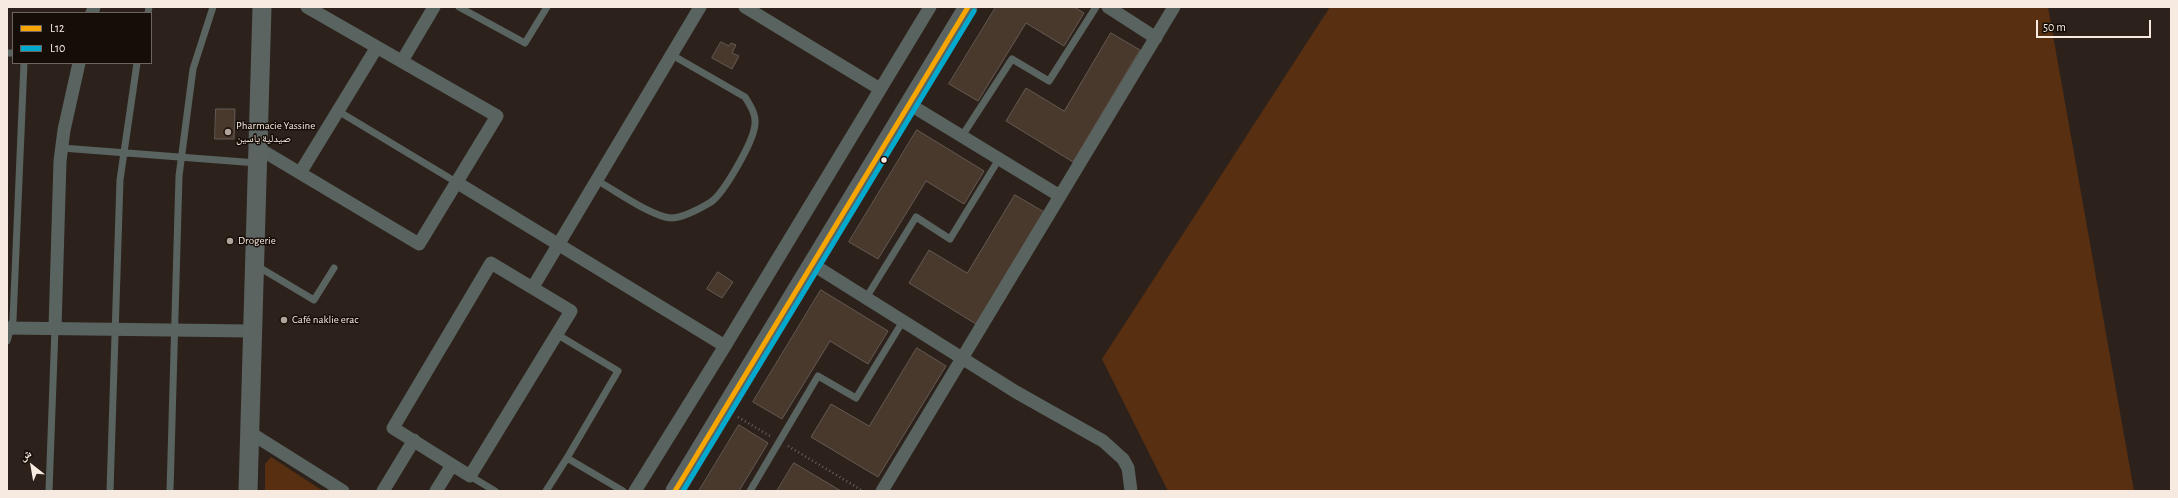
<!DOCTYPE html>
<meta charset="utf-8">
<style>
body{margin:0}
#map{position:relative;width:2178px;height:498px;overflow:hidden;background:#2d221b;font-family:"Alegreya Sans","Noto Naskh Arabic",sans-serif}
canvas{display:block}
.frame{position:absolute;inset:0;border:8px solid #f7eae1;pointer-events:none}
.legend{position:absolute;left:12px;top:12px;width:140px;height:52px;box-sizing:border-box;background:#150d07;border:1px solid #6f655e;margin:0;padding:5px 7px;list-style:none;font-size:12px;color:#f7eae1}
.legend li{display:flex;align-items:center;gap:8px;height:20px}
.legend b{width:20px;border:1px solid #6f655e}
.north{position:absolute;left:12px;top:446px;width:40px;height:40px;-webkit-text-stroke:3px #150d07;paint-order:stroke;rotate:329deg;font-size:11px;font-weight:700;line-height:16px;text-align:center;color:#f7eae1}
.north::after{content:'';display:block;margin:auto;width:14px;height:18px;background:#f7eae1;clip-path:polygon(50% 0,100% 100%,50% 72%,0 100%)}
.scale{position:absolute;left:2036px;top:20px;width:115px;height:18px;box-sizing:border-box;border:2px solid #f7eae1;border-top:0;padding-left:5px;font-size:12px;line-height:14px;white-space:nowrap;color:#f7eae1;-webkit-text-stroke:3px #150d07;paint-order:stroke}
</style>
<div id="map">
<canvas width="2178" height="498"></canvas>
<div class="frame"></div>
<ul class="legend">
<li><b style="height:5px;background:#f7a600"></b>L12</li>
<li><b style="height:5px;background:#00a9ce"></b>L10</li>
</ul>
<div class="north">ش</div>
<div class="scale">50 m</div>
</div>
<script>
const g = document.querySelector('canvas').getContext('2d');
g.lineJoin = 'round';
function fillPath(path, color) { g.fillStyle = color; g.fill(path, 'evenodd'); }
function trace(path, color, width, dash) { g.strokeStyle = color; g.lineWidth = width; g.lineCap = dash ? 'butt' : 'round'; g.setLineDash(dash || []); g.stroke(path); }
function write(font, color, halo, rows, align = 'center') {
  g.font = font + ' "Alegreya Sans","Noto Naskh Arabic",sans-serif'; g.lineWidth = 3; g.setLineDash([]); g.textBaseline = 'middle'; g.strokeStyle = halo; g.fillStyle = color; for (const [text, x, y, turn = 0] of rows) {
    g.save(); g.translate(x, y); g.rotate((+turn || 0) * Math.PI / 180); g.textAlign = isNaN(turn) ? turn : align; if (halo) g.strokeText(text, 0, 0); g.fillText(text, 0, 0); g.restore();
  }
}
fillPath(new Path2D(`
 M1330,7H2048L2134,491H1168L1102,359Z
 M271,457L323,491H265V464Z`), '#582f11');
const building = new Path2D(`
 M996,7H1074L1084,13L1064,46L1026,23L978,101L949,84Z
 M1111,33L1140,50L1073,162L1006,121L1026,88L1064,111Z
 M721,42L729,46L731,43L736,45L732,53L739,56L732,69L712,58Z
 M216,109H235L234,139H215Z
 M917,130L984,171L964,204L926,181L878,259L849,242Z
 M1015,195L1044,212L976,324L909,283L929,250L967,273Z
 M718,272L733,282L722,298L707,289Z
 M821,290L888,331L868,364L830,341L782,419L753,402Z
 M917,348L946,366L878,477L811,437L831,404L869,426Z
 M739,425L768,443L739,491H699Z
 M794,463L841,491H777Z`);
fillPath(building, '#49392c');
trace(building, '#635a54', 1);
trace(new Path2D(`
 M738,417L770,436
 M788,446L863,491`), '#626461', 2.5, [1, 3]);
trace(new Path2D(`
 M459,7L525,43L547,7
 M148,13L149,7
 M7,53H13
 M338,111L456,182
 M962,136L1012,59L1049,81L1096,7
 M62,148L257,163
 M596,180C615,190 652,217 671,218C682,218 701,208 711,202C724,193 754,141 755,124C756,114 750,105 745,97L672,55
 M257,266L314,300L334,268
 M866,298L916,217L950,239L999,159
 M558,335L618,371L567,458
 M7,341L13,320L24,63
 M470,476L495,491
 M49,491L55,328
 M110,491L120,180L137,63
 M170,491L179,176L193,69L213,7
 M546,491L567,458L623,491
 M750,491L818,376L856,398L903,321`), '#596360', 7);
trace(new Path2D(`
 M745,7L880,89
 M1108,7L1156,38
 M92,13L94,7
 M402,61L434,7
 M909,104L1060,196
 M258,148L419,244L497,116L307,7
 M300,173L377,47
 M456,182L725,346
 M491,263L571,311L470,476L393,428Z
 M812,264L1016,392L1103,441L1123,459L1128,468L1131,491
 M533,287L700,7
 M7,328L251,331
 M55,328L60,161L64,130L79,63
 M249,432L343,491
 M383,491L414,440
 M436,491L452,465
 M635,491L725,346L930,7
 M882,491L1174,7`), '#596360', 13);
trace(new Path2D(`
 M248,491L262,7
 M675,491L968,7`), '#5b6461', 19);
trace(new Path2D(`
 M675,491L968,7`), '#f7a600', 5);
trace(new Path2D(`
 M683,491L974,11`), '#00a9ce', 5);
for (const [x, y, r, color] of [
 [228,132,4,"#b0a49c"],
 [884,160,3.5,"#f7eae1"],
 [230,241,4,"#b0a49c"],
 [284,320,4,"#b0a49c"]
]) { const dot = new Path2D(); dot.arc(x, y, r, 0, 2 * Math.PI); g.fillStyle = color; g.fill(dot); trace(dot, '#150d07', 1.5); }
write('11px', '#f7eae1', '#150d07', [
 ["Pharmacie Yassine",236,126],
 ["صيدلية ياسين",236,139],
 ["Drogerie",238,241],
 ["Café naklie erac",292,320]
], 'left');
</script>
